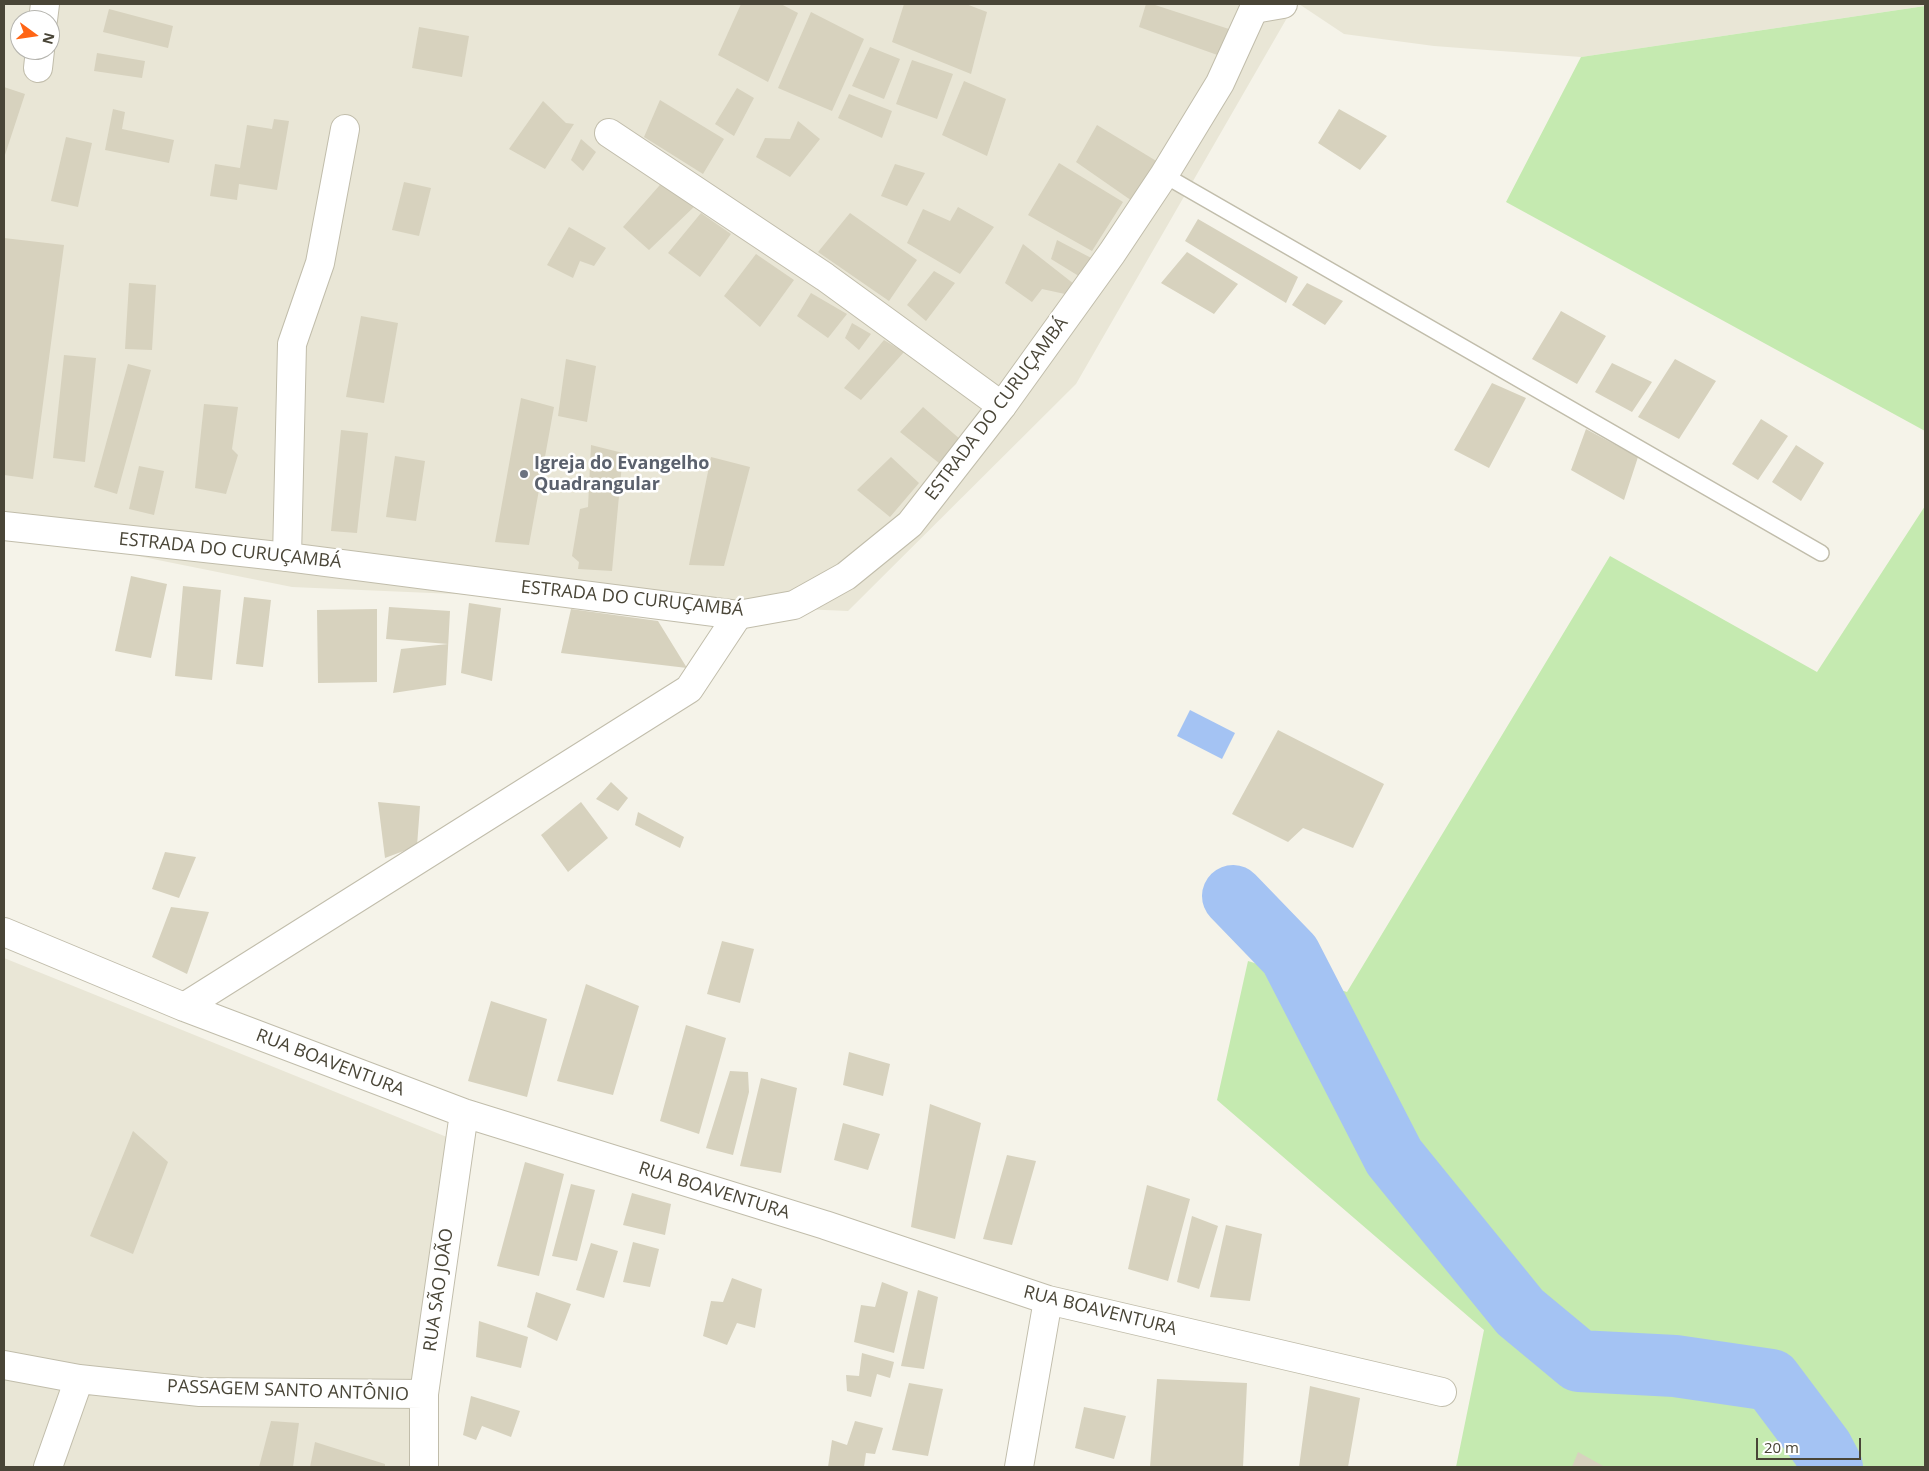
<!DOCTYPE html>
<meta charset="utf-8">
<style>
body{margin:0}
#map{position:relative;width:1929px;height:1471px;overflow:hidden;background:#f5f3e9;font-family:"Open Sans",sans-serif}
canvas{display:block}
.frame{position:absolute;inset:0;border:5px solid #494537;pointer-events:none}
.north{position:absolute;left:10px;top:10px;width:50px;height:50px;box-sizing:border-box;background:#fff;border:1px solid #b6b5af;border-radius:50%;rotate:104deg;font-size:14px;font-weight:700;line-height:20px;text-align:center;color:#494537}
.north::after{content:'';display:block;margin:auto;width:18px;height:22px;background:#ff6515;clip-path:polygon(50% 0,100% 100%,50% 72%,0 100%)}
.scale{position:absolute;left:1756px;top:1438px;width:105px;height:22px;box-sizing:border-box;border:2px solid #494537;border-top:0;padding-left:6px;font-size:15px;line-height:18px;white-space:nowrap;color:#494537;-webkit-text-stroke:4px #fff;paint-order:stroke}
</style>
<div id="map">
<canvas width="1929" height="1471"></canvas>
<div class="frame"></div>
<div class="north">N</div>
<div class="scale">20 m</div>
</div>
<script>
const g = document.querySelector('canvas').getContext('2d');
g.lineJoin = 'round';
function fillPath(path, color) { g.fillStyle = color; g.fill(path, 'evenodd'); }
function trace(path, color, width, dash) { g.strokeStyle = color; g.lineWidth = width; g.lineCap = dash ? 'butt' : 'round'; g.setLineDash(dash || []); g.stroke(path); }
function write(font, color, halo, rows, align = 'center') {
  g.font = font + ' "Open Sans",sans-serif'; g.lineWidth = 5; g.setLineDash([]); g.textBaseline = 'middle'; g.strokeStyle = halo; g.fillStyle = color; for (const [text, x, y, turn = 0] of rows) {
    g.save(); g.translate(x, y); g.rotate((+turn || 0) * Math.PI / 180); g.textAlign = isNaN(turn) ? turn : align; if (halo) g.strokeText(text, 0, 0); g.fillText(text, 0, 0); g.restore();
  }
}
fillPath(new Path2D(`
 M4,4H1295L1076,384L848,611L292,587L4,529ZM20,20H50V50H20Z
 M1299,4H1925V6L1581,57L1434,46L1344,34Z
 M4,958L474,1148L412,1444V1467H4Z`), '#e9e6d6');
fillPath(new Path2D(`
 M1925,6V431L1506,202L1581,57Z
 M1925,506V1467H1456L1484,1330L1217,1100L1248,961L1347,992L1610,556L1817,672Z`), '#c5eab0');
fillPath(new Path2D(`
 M1190,710L1235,733L1222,759L1177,736Z`), '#a4c3f3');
trace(new Path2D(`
 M1233,896L1290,955L1394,1157L1520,1312L1579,1361L1675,1366L1771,1380L1822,1448L1832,1467`), '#a4c3f3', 62);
fillPath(new Path2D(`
 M741,4H781L798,13L768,82L718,55Z
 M904,4H966L987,12L971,74L892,42Z
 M1146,4H1152L1232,30L1223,57L1139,27Z
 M109,9L173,26L168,48L103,32Z
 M811,12L864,39L832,111L778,88Z
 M419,27L469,36L462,77L412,68Z
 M870,47L900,59L884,99L852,86Z
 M97,53L145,61L142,78L94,71Z
 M912,60L953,74L937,119L896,104Z
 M964,81L1006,99L987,156L942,135Z
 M4,87L25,94L4,158Z
 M737,88L754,98L734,136L715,124Z
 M849,94L892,111L882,138L838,118Z
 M660,100L724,139L703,174L644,137Z
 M543,101L566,123L574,124L545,169L509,149Z
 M113,109L125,112L122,129L174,140L169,163L105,150Z
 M1339,109L1387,136L1360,170L1318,143Z
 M274,119L289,121L277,190L239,184L237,200L210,196L215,164L240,168L247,125L272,129Z
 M798,121L820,139L790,177L756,157L765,138L790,139Z
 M1097,125L1158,162L1135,203L1076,162Z
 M66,137L92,143L78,207L51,201Z
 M581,139L596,152L583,171L571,160Z
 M1059,163L1123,202L1092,251L1028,215Z
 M895,164L925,173L907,206L881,196Z
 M666,178L697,204L649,250L623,227Z
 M404,182L431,188L419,236L392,230Z
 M958,207L994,227L960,274L907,243L923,209L950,221Z
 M701,213L731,234L700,277L668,253Z
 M850,213L917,260L889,301L818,252Z
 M1198,219L1298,277L1286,303L1185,241Z
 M569,227L606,248L594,266L580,261L573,278L547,265Z
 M4,238L64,245L33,479L4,475Z
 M1057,240L1095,260L1082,278L1051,259Z
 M1023,244L1074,284L1065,294L1042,289L1032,302L1005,283Z
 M1187,252L1238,284L1214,314L1161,283Z
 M756,254L794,280L760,327L724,296Z
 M934,271L955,283L926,321L907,305Z
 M129,283L156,285L152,350L125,349Z
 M1307,283L1343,301L1325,325L1292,305Z
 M811,293L847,314L828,338L797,316Z
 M1561,311L1606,336L1577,384L1532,359Z
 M361,316L398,323L384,403L346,397Z
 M852,323L871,334L859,350L845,338Z
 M884,340L904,352L861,400L844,388Z
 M64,355L96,358L85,462L53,458Z
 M566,359L596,366L587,422L558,416Z
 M1675,359L1716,381L1679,439L1638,417Z
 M1612,363L1652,382L1632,412L1595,392Z
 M128,364L151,370L117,494L94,487Z
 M1492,383L1526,398L1489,468L1454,450Z
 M521,398L554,407L529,545L495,542Z
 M204,404L238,407L232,449L238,455L226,494L195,488Z
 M923,407L961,440L944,467L900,432Z
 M1761,419L1788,436L1758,480L1732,464Z
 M1586,429L1638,457L1624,500L1571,470Z
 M341,430L368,433L357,533L331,531Z
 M591,445L623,453L612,571L578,569L579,562L572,556L580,509L588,507Z
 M1796,445L1824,463L1801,501L1772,482Z
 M395,456L425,461L416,521L386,517Z
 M711,457L750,467L724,566L689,565Z
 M891,457L919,483L890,517L857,490Z
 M139,466L164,471L154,515L129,509Z
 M131,576L167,584L151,658L115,651Z
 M183,586L221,590L212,680L175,676Z
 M244,597L271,600L263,667L236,664Z
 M469,603L501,608L492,681L461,673Z
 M389,607L450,611L446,685L393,693L401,649L448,644L386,639Z
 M377,609V682L318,683L317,610Z
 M571,609L658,621L687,668L561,653Z
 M1278,730L1384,784L1353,848L1303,828L1288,842L1232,814Z
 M611,782L628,798L618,811L596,799Z
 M378,802L420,806L417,846L385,858Z
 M581,802L608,838L568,872L541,835Z
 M638,812L684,837L680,848L635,825Z
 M165,852L196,857L179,898L152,889Z
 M171,907L209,912L187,974L152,957Z
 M722,941L754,949L740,1003L707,994Z
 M586,984L639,1006L613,1095L557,1081Z
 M491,1001L547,1019L527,1097L468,1081Z
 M686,1025L726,1038L699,1134L660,1121Z
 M849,1052L890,1064L883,1096L843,1085Z
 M730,1071L748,1072L749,1092L733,1155L706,1148Z
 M761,1078L797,1088L781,1173L740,1166Z
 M930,1104L981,1123L955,1239L911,1227Z
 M843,1123L880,1134L868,1170L834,1160Z
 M133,1131L168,1162L133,1254L90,1236Z
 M1007,1155L1036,1161L1012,1245L983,1239Z
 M525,1162L564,1174L539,1276L497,1266Z
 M571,1184L595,1190L577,1261L552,1256Z
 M1147,1185L1190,1199L1168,1281L1128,1269Z
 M632,1193L671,1204L665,1235L623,1225Z
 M1192,1216L1218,1226L1199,1289L1177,1282Z
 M1226,1225L1262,1234L1250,1301L1210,1297Z
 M633,1242L659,1249L650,1287L623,1282Z
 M591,1243L618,1251L604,1298L576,1290Z
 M732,1278L762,1289L755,1328L737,1323L727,1345L703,1336L711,1301L723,1302Z
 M882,1282L908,1292L894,1353L854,1342L861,1305L875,1307Z
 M918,1290L938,1297L924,1369L901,1366Z
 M536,1292L571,1304L557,1341L527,1327Z
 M479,1321L528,1337L521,1368L476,1357Z
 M862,1353L894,1362L890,1378L877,1374L871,1397L847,1391L846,1375L859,1376Z
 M1157,1379L1247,1383L1243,1467H1150Z
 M909,1383L943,1389L928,1456L892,1450Z
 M1310,1386L1360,1398L1348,1467H1299Z
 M471,1396L520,1411L511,1437L482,1426L476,1440L463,1435Z
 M1084,1407L1126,1416L1114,1459L1075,1448Z
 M271,1421L299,1423L293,1467H259Z
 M855,1421L883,1428L875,1454L866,1453L864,1467H828L832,1440L847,1445Z
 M315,1442L385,1464V1467H310Z
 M1578,1452L1605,1467H1572Z`), '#d7d2be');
const service = new Path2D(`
 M1164,175L1821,553`);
const minor = new Path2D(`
 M1254,9L1283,4
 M43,20L45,4
 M38,68L40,50
 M609,133L825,277L1002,406
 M287,557L292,344L320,263L345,129
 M4,932L184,1007L464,1113L825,1225L1048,1300L1442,1392
 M184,1007L689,689L738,615
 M4,1365L79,1379L200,1392L424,1394
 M48,1467L79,1379
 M424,1467V1394L464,1113
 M1019,1467L1048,1300`);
const tertiary = new Path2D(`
 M4,526L287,557L738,615L794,605L846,576L910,524L1002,406L1112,253L1164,175L1220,83L1256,4`);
trace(service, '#c1bdab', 18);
trace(minor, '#c1bdab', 30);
trace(tertiary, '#c1bdab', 30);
trace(service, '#fff', 15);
trace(minor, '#fff', 28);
trace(tertiary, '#fff', 28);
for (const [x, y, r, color] of [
 [524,474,5,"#6b7280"]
]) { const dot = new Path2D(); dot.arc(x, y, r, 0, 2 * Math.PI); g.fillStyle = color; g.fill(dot); trace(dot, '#fff', 2); }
write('18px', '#494537', '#fff', [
 ["ESTRADA DO CURUÇAMBÁ",997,409,-53],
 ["ESTRADA DO CURUÇAMBÁ",230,551,6],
 ["ESTRADA DO CURUÇAMBÁ",632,599,6],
 ["RUA BOAVENTURA",330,1063,21],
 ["RUA BOAVENTURA",714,1191,17],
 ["RUA SÃO JOÃO",439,1290,-82],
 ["RUA BOAVENTURA",1100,1311,14],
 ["PASSAGEM SANTO ANTÔNIO",288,1391,2]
]);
write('bold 18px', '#5b616d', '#fff', [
 ["Igreja do Evangelho",534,464],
 ["Quadrangular",534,485]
], 'left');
</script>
